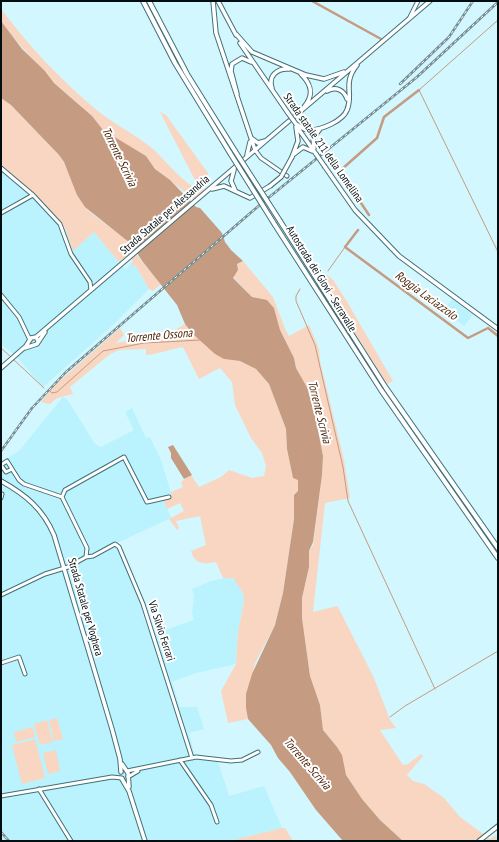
<!DOCTYPE html>
<style>
body{margin:0}
#map{position:relative;width:499px;height:842px;overflow:hidden;background:#d2f7fe;font-family:"PT Sans Narrow",sans-serif}
canvas{display:block}
.frame{position:absolute;inset:0;border:2px solid #010e11;pointer-events:none}
</style>
<div id="map">
<canvas width="499" height="842"></canvas>
<div class="frame"></div>
</div>
<script>
const g = document.querySelector('canvas').getContext('2d');
g.lineJoin = 'round';
function fillPath(path, color) { g.fillStyle = color; g.fill(path, 'evenodd'); }
function trace(path, color, width, dash) { g.strokeStyle = color; g.lineWidth = width; g.lineCap = dash ? 'butt' : 'round'; g.setLineDash(dash || []); g.stroke(path); }
function write(font, color, halo, rows, align = 'center') {
  g.font = font + ' "PT Sans Narrow",sans-serif'; g.lineWidth = 4; g.setLineDash([]); g.textBaseline = 'middle'; g.strokeStyle = halo; g.fillStyle = color; for (const [text, x, y, turn = 0] of rows) {
    g.save(); g.translate(x, y); g.rotate((+turn || 0) * Math.PI / 180); g.textAlign = isNaN(turn) ? turn : align; if (halo) g.strokeText(text, 0, 0); g.fillText(text, 0, 0); g.restore();
  }
}
fillPath(new Path2D(`
 M1,166L59,219L65,228L72,251L94,232L122,266L126,269L130,264L136,266L149,289L112,326L43,387L16,356L1,344Z
 M452,299L473,315L464,326L444,310Z
 M63,397L67,399L95,444L101,447L134,430L125,412L132,408L146,438L150,437L161,460L171,493L172,498L164,501L171,518L119,542L116,546L141,601L143,616L151,635L194,620L192,613L194,595L192,589L211,581L230,577L237,581L243,593L244,601L238,632L236,664L196,673L172,682L180,707H197L204,729L189,733L195,756L217,758L229,796L264,786L282,828L229,841H1V462L19,451Z`), '#baf3fd');
fillPath(new Path2D(`
 M1,9C28,45 59,78 93,107C111,123 134,133 153,149C162,157 187,187 196,187V182L160,112L166,115L208,173C209,186 203,191 194,199L155,169L146,156L103,131L80,105L54,83L11,35L1,21Z
 M1,98L11,105L59,155C70,170 73,190 84,205C97,221 116,229 130,243L134,250L119,262L94,232L73,251L65,228L59,219L1,166Z
 M136,254L161,284L153,291L149,289L136,266L130,264L133,261L131,259Z
 M243,261L273,297L286,331L289,336L309,325L319,349L320,361L344,460L350,498L325,503L313,612L337,606L339,609L374,678L390,720L396,728L380,730L403,765L408,764L421,754L423,756L407,775L413,781L424,784L444,798L460,817L490,839L496,835L498,841H403L380,820L362,799L346,775L340,752L323,730L320,705L310,676L302,618V598L309,567V551L313,545L322,475L323,456L314,410L308,389L296,368L294,358L280,330L274,308L269,302L252,297L233,277L238,270L237,264Z
 M326,274L333,280L346,300L393,381L387,384L320,278Z
 M185,324L193,334L224,359L240,361L256,369L269,384L286,429L287,449L293,478L298,479V491L294,495V519L283,593L275,625L255,663L246,708L248,719L228,723L221,691L236,664L238,632L244,601L243,593L233,578H223L216,562C204,564 195,565 191,551L206,545L200,516L176,521L179,528L177,530L169,519L184,511L180,503L167,509L164,501L171,498V492L183,487L181,482L191,475L199,487L221,477L229,470L252,478L264,476L266,466L262,453L251,438L235,405L232,382L220,368L199,379L183,347C170,349 159,354 146,355V349L119,350L110,354L70,387L73,394L57,398L50,404L41,402L55,385L120,328L124,335L116,343L145,337V332L152,337L168,334Z
 M57,718L63,739L54,741L49,720Z
 M47,720L53,742L40,745L34,724Z
 M33,727L35,737L16,742L14,732Z
 M35,739L45,778L22,784L12,745Z
 M56,750L60,771L48,774L43,753Z
 M285,828L293,841H229L282,828Z`), '#f9d6c1');
fillPath(new Path2D(`
 M1,21L22,49L44,70L54,83L92,116L103,130L146,156L155,169L170,180L196,207L200,208L222,233L225,242L231,250L243,261L237,264L238,270L233,278L252,297L267,300L274,308L280,330L294,358L296,368L308,389L314,410L323,456L322,475L313,542L309,551V567L302,598V618L310,676L320,705L323,730L337,747L342,755L346,775L362,799L380,820L403,841H343L316,810L290,772L278,758L271,745L248,719L246,708V694L252,674L275,625L283,593L294,519V495L298,491V480L293,478L287,449L286,429L269,384L256,369L240,361L224,359L215,354L193,334L185,324L177,305L143,262L130,243L85,207L77,195L64,162L59,155L11,105L1,98Z
 M173,445L192,475L184,479L171,458V453L168,447Z`), '#c59b81');
trace(new Path2D(`
 M498,20L419,90L498,252
 M328,271L345,247
 M300,289L296,296V301L315,345L343,467L348,501L435,689
 M1,348L11,357
 M13,359L44,388
 M50,391L52,393L57,392L103,351L144,343L201,340
 M390,717L405,706L498,651`), '#c59b81', 1);
trace(new Path2D(`
 M312,1L381,39
 M369,215L341,173L342,169L377,138L384,117L419,90
 M358,230L345,247L468,338L488,328L498,336`), '#c59b81', 2.5);
const minor = new Path2D(`
 M410,17L418,1
 M255,150L261,158L287,176
 M1,168L33,195L60,224L71,254L90,282L91,290
 M1,213L33,195
 M1,295L19,317L30,340
 M12,469L6,472L1,465L7,461L19,480L24,484L62,497
 M1,498L2,494
 M86,557L93,556L115,544L119,547L143,604L192,758
 M1,595L45,574L68,567L86,557L87,548L62,497L65,490L124,457L147,502L169,497
 M1,663L19,657L25,674
 M180,760L211,805L217,822
 M127,771L196,757L231,761L242,760L258,752
 M128,777L138,771
 M39,789L71,841
 M1,796L112,777L122,778`);
const major = new Path2D(`
 M213,1L216,33L255,150
 M218,1L236,35
 M236,34L252,52L306,75L324,79L344,72
 M240,43L288,113
 M301,74C312,85 314,95 304,107
 M272,88C268,76 277,68 289,69
 M327,91C336,86 344,90 347,99
 M237,94L231,71L232,64L242,58L251,62
 M295,116L430,1
 M296,124C300,127 304,130 310,130C321,130 343,121 347,110C354,93 342,84 357,65
 M297,127L316,154
 M251,138L258,143L265,141
 M314,148L313,138L320,129
 M294,154L303,147L312,151
 M247,155L250,142
 M292,157L298,141L296,127
 M325,167L355,210L399,256L498,329
 M234,170L231,181L235,190
 M212,189L224,186L250,198L270,186
 M36,337L289,121
 M25,348L37,344L45,332
 M1,368L26,346L31,338L36,337L38,341
 M1,481C26,495 43,509 54,535L112,729L120,759L121,772
 M122,764L128,773L129,787
 M122,779L129,791L145,841
 M479,841L498,826`);
const highway = new Path2D(`
 M143,1L175,63L230,153
 M149,1L187,74L235,151
 M280,221L386,388L498,548
 M275,225L381,390L498,558`);
trace(minor, '#446f77', 5);
trace(major, '#446f77', 5.5);
trace(highway, '#446f77', 6);
trace(minor, '#fff', 3);
trace(major, '#fff', 3.5);
trace(highway, '#fff', 4);
const rail = new Path2D(`
 M400,84L449,37L473,1
 M1,451L32,408L66,372L262,203L417,77L498,2
 M1,832L9,841`);
trace(rail, '#738d92', 2.5);
trace(rail, '#fff', 1, [3]);
const majorBridge = new Path2D(`
 M288,113L296,124
 M316,154L325,167
 M270,186L281,177L292,157`);
const highwayBridge = new Path2D(`
 M235,151L280,221
 M230,153L275,225`);
trace(majorBridge, '#446f77', 5.5, []);
trace(highwayBridge, '#446f77', 6, []);
trace(majorBridge, '#fff', 3.5);
trace(highwayBridge, '#fff', 4);
write('11px', '#010e11', '#fff', [
 ["Strada statale 211 della Lomellina",323,148,55],
 ["Strada Statale per Alessandria",165,215,-41],
 ["Autostrada dei Giovi - Serravalle",321,279,58],
 ["Strada Statale per Voghera",85,607,74],
 ["Via Silvio Ferrari",161,631,72]
]);
write('italic 12px', '#461e00', '#fff', [
 ["Torrente Scrivia",119,157,64],
 ["Roggia Laciazzolo",426,296,36],
 ["Torrente Ossona",159,336,-5],
 ["Torrente Scrivia",319,412,76],
 ["Torrente Scrivia",307,764,49]
]);
</script>
